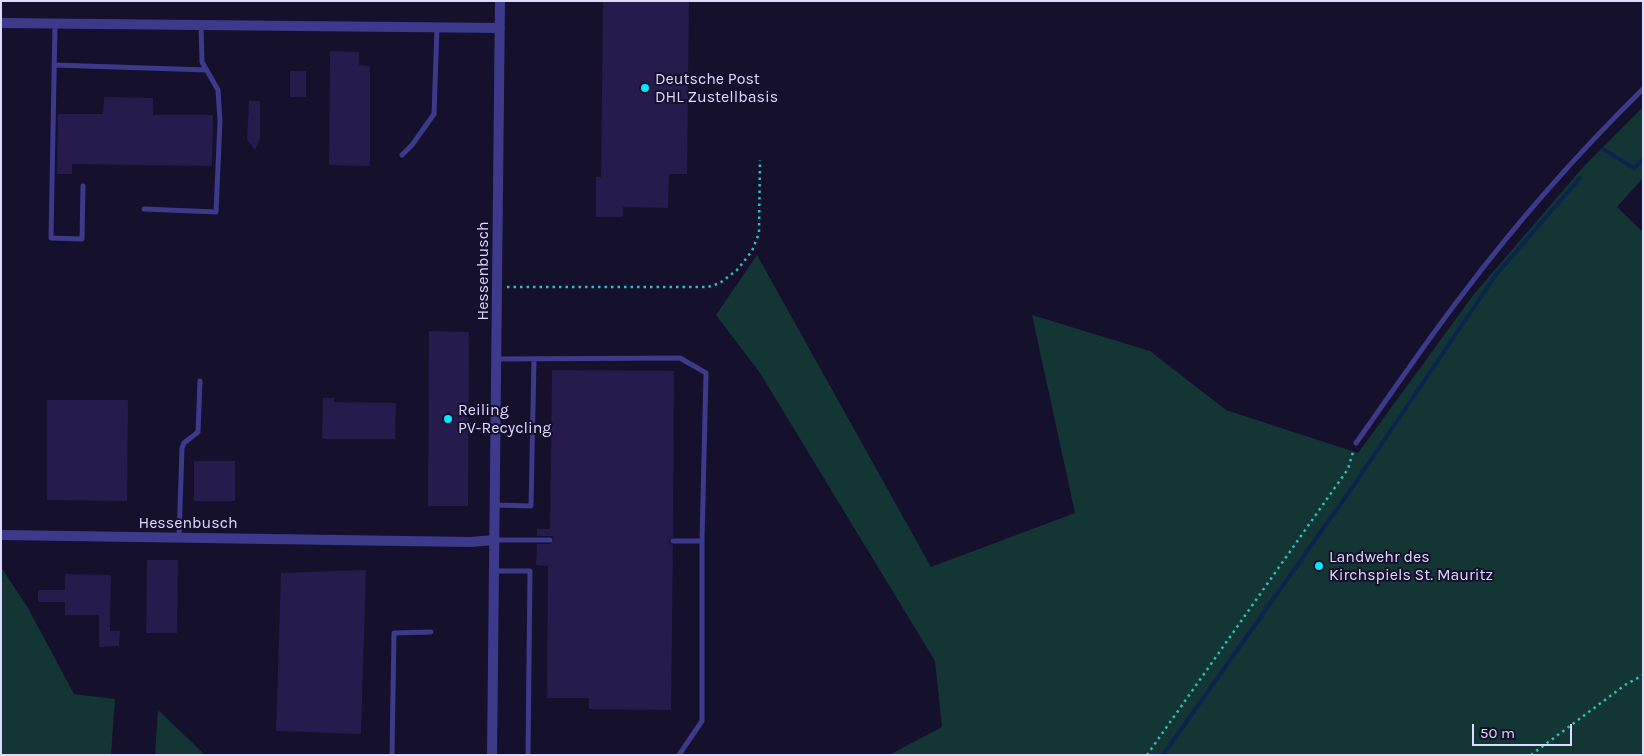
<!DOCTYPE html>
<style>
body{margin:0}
#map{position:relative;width:1644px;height:756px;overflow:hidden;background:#15102b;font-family:Karla,sans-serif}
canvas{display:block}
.frame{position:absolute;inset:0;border:2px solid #dedaff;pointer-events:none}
.scale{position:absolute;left:1472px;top:724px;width:100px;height:22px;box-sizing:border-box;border:2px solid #dedaff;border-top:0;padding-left:6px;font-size:15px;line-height:18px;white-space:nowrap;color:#dedaff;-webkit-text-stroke:4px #15102b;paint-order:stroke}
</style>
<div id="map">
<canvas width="1644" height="756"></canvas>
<div class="frame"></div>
<div class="scale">50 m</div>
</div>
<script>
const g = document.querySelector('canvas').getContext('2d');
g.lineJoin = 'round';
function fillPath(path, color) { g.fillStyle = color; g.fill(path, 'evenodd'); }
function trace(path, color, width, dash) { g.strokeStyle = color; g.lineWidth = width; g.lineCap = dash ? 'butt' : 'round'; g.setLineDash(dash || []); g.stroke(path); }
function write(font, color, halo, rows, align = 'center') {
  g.font = font + ' Karla,sans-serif'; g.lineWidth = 4; g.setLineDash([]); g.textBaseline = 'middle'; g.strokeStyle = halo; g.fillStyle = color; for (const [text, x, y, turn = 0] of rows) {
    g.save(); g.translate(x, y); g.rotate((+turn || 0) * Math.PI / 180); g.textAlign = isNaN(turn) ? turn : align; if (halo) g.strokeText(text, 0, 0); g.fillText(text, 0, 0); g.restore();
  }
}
fillPath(new Path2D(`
 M1643,107V178L1617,207L1643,232V755H889L942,727L935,661L760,373L716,315L757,255L931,567L1075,513L1032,315L1150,351L1226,410L1358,453L1474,294L1585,165Z
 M1,567L28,608L74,694L115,699L111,755H1Z
 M158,710L202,752L204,755H155Z`), '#133534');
trace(new Path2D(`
 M1603,149L1634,168L1643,159
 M1163,755L1354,485L1495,276L1580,178`), '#0b244e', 4);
fillPath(new Path2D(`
 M603,1L689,2L687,174H669L668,208L623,207V217H596V177H601Z
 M330,51L359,52V65L370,66V166L329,165Z
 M290,71H306V97H290Z
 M104,97L153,98V115H213L212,166L72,164V174H57L58,114H103Z
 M249,101H260V138L255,150L247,140Z
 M429,331L469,332L468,506H428Z
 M552,370L674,371L673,537L669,541L670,544L673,545L671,710L589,709V698H547L548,566L536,565L537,544H550L554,540L552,536H537V529H550Z
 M323,398H334V402L396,403L395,439H322Z
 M47,400H128L127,501L47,500Z
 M194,461H235V501H194Z
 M147,560H178L177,633H146Z
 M366,570L361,734L276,731L281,573Z
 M65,574L111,575L110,631H120L119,646L99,647V615H65V602H38V590H65Z`), '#251b4c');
trace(new Path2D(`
 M507,287H708L720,283L737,270L752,251L759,233L760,160
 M1147,755L1348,469L1353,452
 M1531,755L1625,685L1643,675`), '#2dc0b7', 2.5, [2.5, 4]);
trace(new Path2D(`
 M55,24L51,238L82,239L83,186
 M54,65L207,70
 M402,155L412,145L434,114L437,28
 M144,209L216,212L220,121L218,90L202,62L201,25
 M497,359L680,358L706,373L702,541V721L679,755
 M1356,443C1391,394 1425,343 1462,295C1517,222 1578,153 1643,89
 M495,505L531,506L534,359
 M179,538L182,448L184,443L198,432L200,381
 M494,540H550
 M673,541H702
 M494,571H530L528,755
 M392,755L394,633L431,632`), '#3d3a8b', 5);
trace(new Path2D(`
 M1,23L500,28
 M1,535L471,542L494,540
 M492,755L500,1`), '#3d3a8b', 10);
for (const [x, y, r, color] of [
 [645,88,5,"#06e6ff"],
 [448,419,5,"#06e6ff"],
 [1319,566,5,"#06e6ff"]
]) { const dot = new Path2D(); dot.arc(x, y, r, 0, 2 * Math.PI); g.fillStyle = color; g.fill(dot); trace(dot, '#15102b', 2); }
write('16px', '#dedaff', '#15102b', [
 ["Deutsche Post",655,79],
 ["DHL Zustellbasis",655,97],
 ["Reiling",458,410],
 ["PV-Recycling",458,428],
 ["Landwehr des",1329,557],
 ["Kirchspiels St. Mauritz",1329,575]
], 'left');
write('16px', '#dedaff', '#15102b', [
 ["Hessenbusch",483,271,-90],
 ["Hessenbusch",188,523]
]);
</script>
